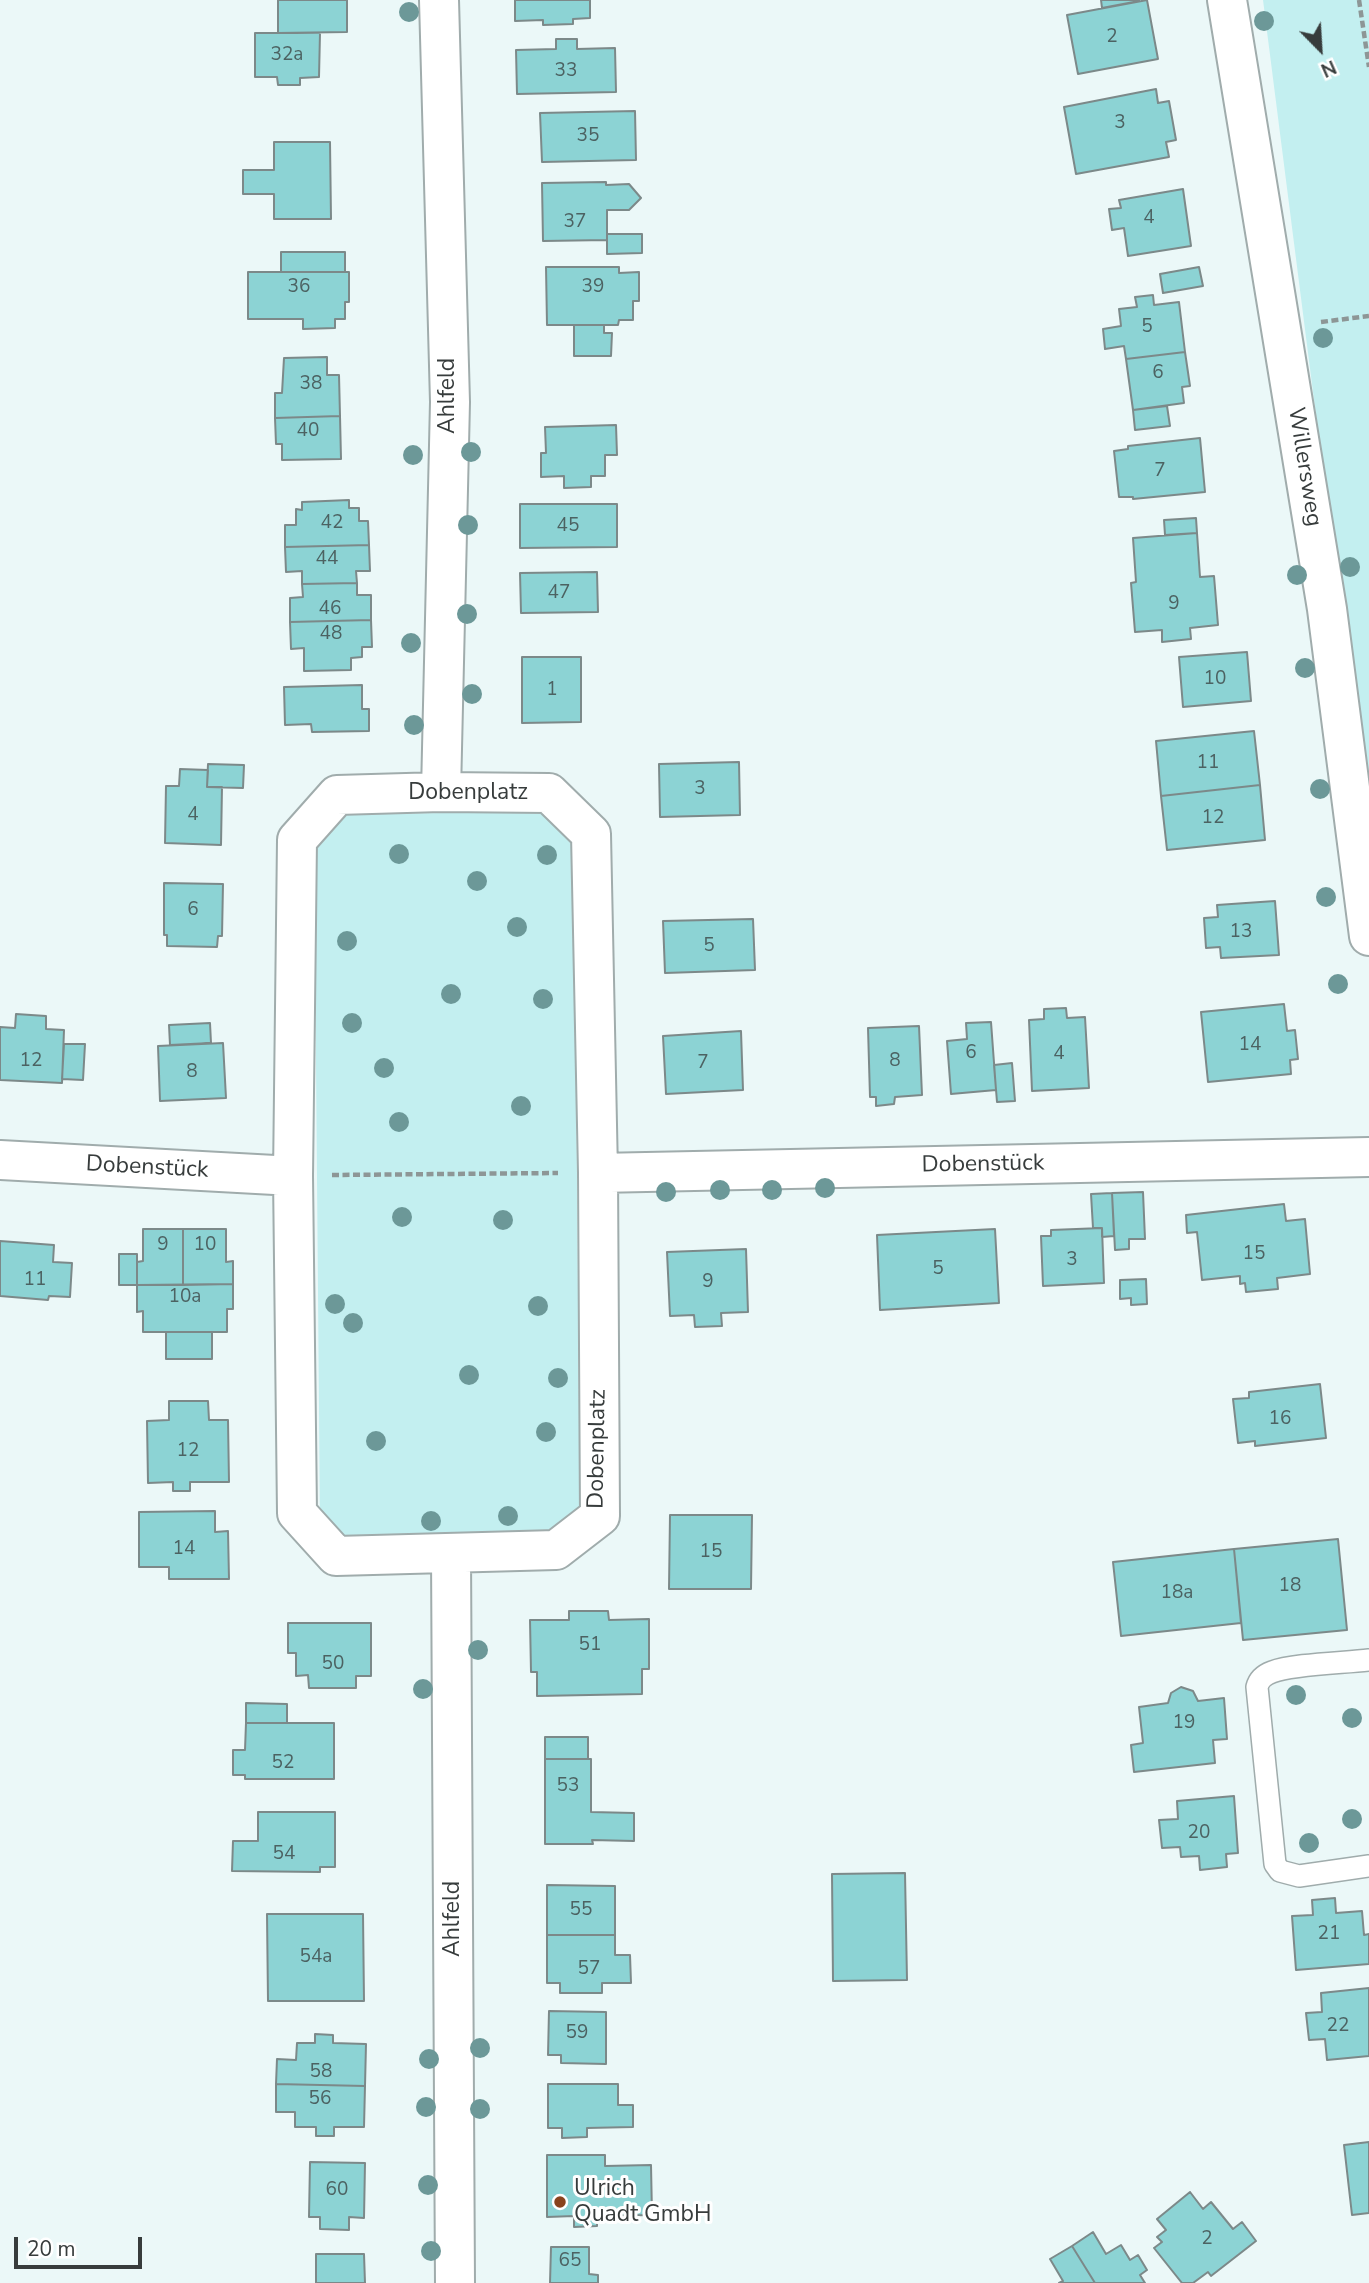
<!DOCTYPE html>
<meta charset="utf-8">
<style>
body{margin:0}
#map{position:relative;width:1369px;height:2283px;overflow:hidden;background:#ebf8f8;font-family:"Nunito Sans",sans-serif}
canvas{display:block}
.north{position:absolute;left:1285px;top:14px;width:70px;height:70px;-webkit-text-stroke:5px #fff;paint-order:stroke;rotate:156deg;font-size:19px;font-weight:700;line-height:28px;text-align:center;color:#373c3c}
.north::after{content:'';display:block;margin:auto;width:24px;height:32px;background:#373c3c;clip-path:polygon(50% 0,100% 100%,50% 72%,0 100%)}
.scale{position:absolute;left:14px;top:2237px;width:128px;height:32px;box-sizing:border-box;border:4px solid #373c3c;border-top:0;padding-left:9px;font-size:21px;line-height:24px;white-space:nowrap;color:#373c3c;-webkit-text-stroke:5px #fff;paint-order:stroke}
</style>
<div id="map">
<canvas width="1369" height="2283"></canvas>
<div class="north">N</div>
<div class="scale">20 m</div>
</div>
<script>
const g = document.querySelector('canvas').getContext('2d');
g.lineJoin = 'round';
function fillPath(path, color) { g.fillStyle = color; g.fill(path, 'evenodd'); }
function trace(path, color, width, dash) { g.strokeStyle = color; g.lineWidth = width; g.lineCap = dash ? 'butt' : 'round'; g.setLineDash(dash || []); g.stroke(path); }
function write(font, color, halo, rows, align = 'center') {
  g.font = font + ' "Nunito Sans",sans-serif'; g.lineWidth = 6; g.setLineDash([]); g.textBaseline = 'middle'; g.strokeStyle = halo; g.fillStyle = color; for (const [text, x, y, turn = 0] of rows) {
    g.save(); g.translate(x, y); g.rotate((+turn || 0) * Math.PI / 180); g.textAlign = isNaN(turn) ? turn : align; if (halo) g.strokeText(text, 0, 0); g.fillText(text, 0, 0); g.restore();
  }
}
fillPath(new Path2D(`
 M1263,0H1369V831Z
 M556,812L574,830L580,1520L564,1535L337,1538L320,1522L314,833L333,814Z`), '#c3eff0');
const building = new Path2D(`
 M278,0H347V32L278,33Z
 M515,0H590V18L573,19V24L543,25V20L515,21Z
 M1101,0H1139V1L1102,8Z
 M1147,0L1158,59L1078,74L1067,15Z
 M255,33H320L319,77L300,78V85H278L277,77H255Z
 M556,39H577V49L615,48L616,92L517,94L516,50L556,49Z
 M1156,89L1158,103L1169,101L1176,140L1166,142L1169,157L1076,174L1064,107Z
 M635,111L636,160L542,162L540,113Z
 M274,142H330L331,219H274V194H243V170H274Z
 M606,182V185L629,184L641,198L629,210H607V240L543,241L542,183Z
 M1183,189L1191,246L1128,256L1124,228L1112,230L1109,209L1121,208L1119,200Z
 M607,234H642V253L607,254Z
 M281,252H345V272H281Z
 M546,267H619V273L639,272V301H633V320H619L618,325H547Z
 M1199,267L1203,286L1163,293L1160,274Z
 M248,272H349V302H345V319H335V328L303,329V319H248Z
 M1153,295L1154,305L1179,302L1185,352L1126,359L1124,346L1105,349L1103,329L1121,326L1119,309L1137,307L1135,297Z
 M574,325H604V333H612L611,356H574Z
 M1185,352L1190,386L1182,387L1184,403L1133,410L1126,359Z
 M327,357V375H339L340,416L275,418V393H282L284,358Z
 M1167,406L1170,426L1135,430L1133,410Z
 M340,416L341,459L282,460V444H276L275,418Z
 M616,425L617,455H605V476H591V487L564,488V476L541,477V453H546L545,427Z
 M1200,438L1205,492L1133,499V497H1119L1114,451L1128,449V446Z
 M349,500V508H359V521H368L369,545L285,547V525H296V509L302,510V502Z
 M520,504H617V547L520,548Z
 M1196,518L1197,533L1165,535L1164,520Z
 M1197,533L1200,577L1214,576L1218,625L1190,628L1191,639L1162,642V630L1135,632L1131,583L1136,582L1133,538Z
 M369,545L370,571H356L357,583L302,584V571L286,572L285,547Z
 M597,572L598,612L521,613L520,573Z
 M357,583V595H371V620L290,622V598L303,597L302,584Z
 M371,620L372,647H362V657L351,658V670L304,671V648L291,649L290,622Z
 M1247,652L1251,701L1183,707L1179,657Z
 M522,657H581V722L522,723Z
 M362,685V709H369V731L312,732L311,724L285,725L284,687Z
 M1254,731L1260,785L1161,796L1156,741Z
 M739,762L740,815L660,817L659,764Z
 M208,764L244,765L243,788L207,787Z
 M180,769L208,770L207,787H222L221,845L165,843L166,786H179Z
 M1260,785L1265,840L1167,850L1161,796Z
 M164,883L223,884L222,936H218L217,947L167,946V935H164Z
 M1275,901L1279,955L1221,958L1220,947L1206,948L1204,918L1218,917L1217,905Z
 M753,919L755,970L665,973L663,921Z
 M1284,1004L1287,1031L1295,1030L1298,1059L1290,1060L1291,1074L1208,1082L1201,1012Z
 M1066,1008L1067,1018L1085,1017L1089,1088L1032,1091L1029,1020L1044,1019V1009Z
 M16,1014L46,1016V1029L64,1030L62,1083L0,1080V1027L15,1028Z
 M991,1022L996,1090L951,1094L947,1041L967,1039L966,1023Z
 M210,1023L211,1043L170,1045L169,1025Z
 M919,1026L922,1095L895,1097L894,1104L876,1106V1097H870L868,1028Z
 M741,1031L743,1090L666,1094L663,1036Z
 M223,1043L226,1098L160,1101L158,1046Z
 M64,1044H85L83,1080L62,1079Z
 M1012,1063L1015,1101L997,1102L994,1065Z
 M1143,1192L1145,1239H1129V1249L1115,1250L1112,1193Z
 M1112,1193L1114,1236L1102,1237V1228H1093L1091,1194Z
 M1284,1204L1286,1221L1305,1219L1310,1274L1277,1278L1278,1289L1246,1292L1245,1283L1240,1284V1276L1202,1280L1197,1232L1187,1233L1186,1215Z
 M1102,1228L1104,1283L1043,1286L1041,1236H1051V1230Z
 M143,1229H183V1285H137V1262L143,1261Z
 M183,1229H226V1262L233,1261V1284L183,1285Z
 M995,1229L999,1303L880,1310L877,1235Z
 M0,1241L54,1245L53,1262L72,1263L70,1297L49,1296L48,1300L0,1296Z
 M746,1249L748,1312L721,1313L722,1326L695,1327L694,1315L670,1316L667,1252Z
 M119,1254H137V1285H119Z
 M1146,1279L1147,1304L1131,1305V1298L1120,1299V1280Z
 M233,1284V1309H227V1332H143V1311L137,1312V1285Z
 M166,1332H212V1359H166Z
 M1320,1384L1326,1438L1255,1446V1441L1238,1443L1233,1399L1249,1398V1392Z
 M169,1401H208L209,1420H228L229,1482H190V1491H173V1482L148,1483L147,1421L169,1420Z
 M215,1511V1532L228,1531L229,1579H169V1567H139V1512Z
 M670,1515H752L751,1589H669Z
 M1338,1539L1347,1630L1243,1640L1234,1549Z
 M1234,1549L1241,1623L1121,1636L1113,1562Z
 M569,1611H608L609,1620L649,1619V1669H642V1694L537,1696V1672H531L530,1620H569Z
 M288,1623H371V1676H356V1688H309L308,1675L296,1676V1653H288Z
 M1181,1687L1193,1691L1198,1701L1224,1698L1227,1739L1213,1740L1215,1763L1134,1772L1131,1745L1143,1743L1139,1707L1168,1703L1171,1693Z
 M246,1703L287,1704V1723H246Z
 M246,1723H334V1779H245V1775H233V1750H245Z
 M545,1737H588V1759H545Z
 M545,1759H591V1812L634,1813V1841L592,1840L593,1844H545Z
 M1234,1796L1238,1853L1226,1854L1227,1867L1200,1870L1199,1856L1181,1857L1180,1847L1162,1848L1159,1820L1178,1819L1177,1801Z
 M258,1812H335V1867H320V1872L232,1871L233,1841H258Z
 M905,1873L907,1980L833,1981L832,1874Z
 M547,1885L615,1886V1935H547Z
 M1335,1898L1336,1913L1362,1911L1364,1935L1369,1934V1964L1296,1970L1292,1916L1313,1915L1312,1900Z
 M267,1914H363L364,2001H268Z
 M547,1935H615V1955H630L631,1983H602V1993H560V1983H547Z
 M1369,1988V2056L1327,2060L1325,2039L1309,2040L1306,2013L1322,2012L1321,1993Z
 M549,2011L606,2012V2064L561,2063V2055H548Z
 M315,2034L333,2035V2043L366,2044L365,2086L276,2084L277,2059L296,2060L297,2043H315Z
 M276,2084L365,2086L364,2127H334V2136H316V2127H295V2112H276Z
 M548,2084H618V2105H633V2127L587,2128V2137L562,2138V2128H548Z
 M1369,2142V2213L1352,2215L1344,2145Z
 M547,2155H605V2166L651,2165L652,2215L597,2216V2226L574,2227V2216L547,2217Z
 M310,2162L365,2163L364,2218L349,2217V2230L320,2229V2217H309Z
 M1190,2192L1203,2209L1211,2202L1233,2229L1242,2222L1256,2241L1211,2276L1208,2272L1193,2283H1182L1154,2248L1162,2242L1157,2237L1166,2230L1157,2219Z
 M1093,2232L1106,2254L1121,2245L1130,2260L1138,2255L1147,2270L1140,2275L1145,2283H1095L1072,2246Z
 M1072,2246L1095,2283H1059L1063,2281L1050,2259Z
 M551,2247H589V2274L598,2275V2283H550Z
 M316,2254H364L365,2283H316Z`);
fillPath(building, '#8cd3d4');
trace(building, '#7c8989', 2);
const lane = new Path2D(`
 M1369,1660C1344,1663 1293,1664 1272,1672C1264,1675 1259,1679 1257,1687L1275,1864L1280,1871L1299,1876L1369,1866`);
const street = new Path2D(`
 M439,0L450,402L441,792
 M1227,0L1327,609L1369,936
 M441,792L549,793L591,834L598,1173L600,1516L556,1550L336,1556L297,1513L293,1176L297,840L337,795Z
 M0,1160L293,1176
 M598,1173L1369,1157
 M451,1554L455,2283`);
trace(lane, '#a0acac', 24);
trace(street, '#a0acac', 42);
trace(new Path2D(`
 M1359,0L1369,67
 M1321,322L1369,316
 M332,1175L558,1173`), '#8d9696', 4.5, [7, 3.5]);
trace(lane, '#fff', 21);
trace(street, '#fff', 38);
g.fillStyle = '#6c9898';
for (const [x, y] of [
 [409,12],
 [1264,21],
 [1323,338],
 [471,452],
 [413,455],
 [468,525],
 [1350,567],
 [1297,575],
 [467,614],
 [411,643],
 [1305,668],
 [472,694],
 [414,725],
 [1320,789],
 [399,854],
 [547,855],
 [477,881],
 [1326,897],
 [517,927],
 [347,941],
 [1338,984],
 [451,994],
 [543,999],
 [352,1023],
 [384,1068],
 [521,1106],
 [399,1122],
 [825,1188],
 [720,1190],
 [772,1190],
 [666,1192],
 [402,1217],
 [503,1220],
 [335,1304],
 [538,1306],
 [353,1323],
 [469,1375],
 [558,1378],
 [546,1432],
 [376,1441],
 [508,1516],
 [431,1521],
 [478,1650],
 [423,1689],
 [1296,1695],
 [1352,1718],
 [1352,1819],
 [1309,1843],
 [480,2048],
 [429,2059],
 [426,2107],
 [480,2109],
 [428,2185],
 [431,2251]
]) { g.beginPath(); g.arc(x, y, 10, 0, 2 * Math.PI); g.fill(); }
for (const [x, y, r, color] of [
 [560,2202,7,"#89431c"]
]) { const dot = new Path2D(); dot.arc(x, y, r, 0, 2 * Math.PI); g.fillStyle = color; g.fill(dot); trace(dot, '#fff', 2.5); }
write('19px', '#4c6262', null, [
 ["2",1112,37],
 ["32a",287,55],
 ["33",566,71],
 ["3",1120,123],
 ["35",588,136],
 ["4",1149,218],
 ["37",575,222],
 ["36",299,287],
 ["39",593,287],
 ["5",1147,327],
 ["6",1158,373],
 ["38",311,384],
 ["40",308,431],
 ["7",1160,471],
 ["42",332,523],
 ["45",568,526],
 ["44",327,559],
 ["47",559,593],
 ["9",1174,604],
 ["46",330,609],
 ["48",331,634],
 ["10",1215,679],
 ["1",552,690],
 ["11",1208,763],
 ["3",700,789],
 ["4",193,815],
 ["12",1213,818],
 ["6",193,910],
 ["13",1241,932],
 ["5",709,946],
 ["14",1250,1045],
 ["6",971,1053],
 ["4",1059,1054],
 ["12",31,1061],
 ["8",895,1061],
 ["7",703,1063],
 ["8",192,1072],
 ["9",163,1245],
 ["10",205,1245],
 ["15",1254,1254],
 ["3",1072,1260],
 ["5",938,1269],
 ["11",35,1280],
 ["9",708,1282],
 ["10a",185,1297],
 ["16",1280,1419],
 ["12",188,1451],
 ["14",184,1549],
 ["15",711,1552],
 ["18",1290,1586],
 ["18a",1177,1593],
 ["51",590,1645],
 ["50",333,1664],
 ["19",1184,1723],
 ["52",283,1763],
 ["53",568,1786],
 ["20",1199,1833],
 ["54",284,1854],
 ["55",581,1910],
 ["21",1329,1934],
 ["54a",316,1957],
 ["57",589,1969],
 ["22",1338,2026],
 ["59",577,2033],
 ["58",321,2072],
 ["56",320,2099],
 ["60",337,2190],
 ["2",1207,2239],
 ["65",570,2261]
]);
write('23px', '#373c3c', '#fff', [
 ["Ahlfeld",448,396,-90],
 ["Willersweg",1304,467,81],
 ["Dobenplatz",468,793],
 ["Dobenstück",983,1165,-1],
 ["Dobenstück",147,1168,3],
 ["Dobenplatz",598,1449,-89],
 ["Ahlfeld",453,1919,-90]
]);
write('23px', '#373c3c', '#fff', [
 ["Ulrich",574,2189],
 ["Quadt GmbH",574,2215]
], 'left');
</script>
